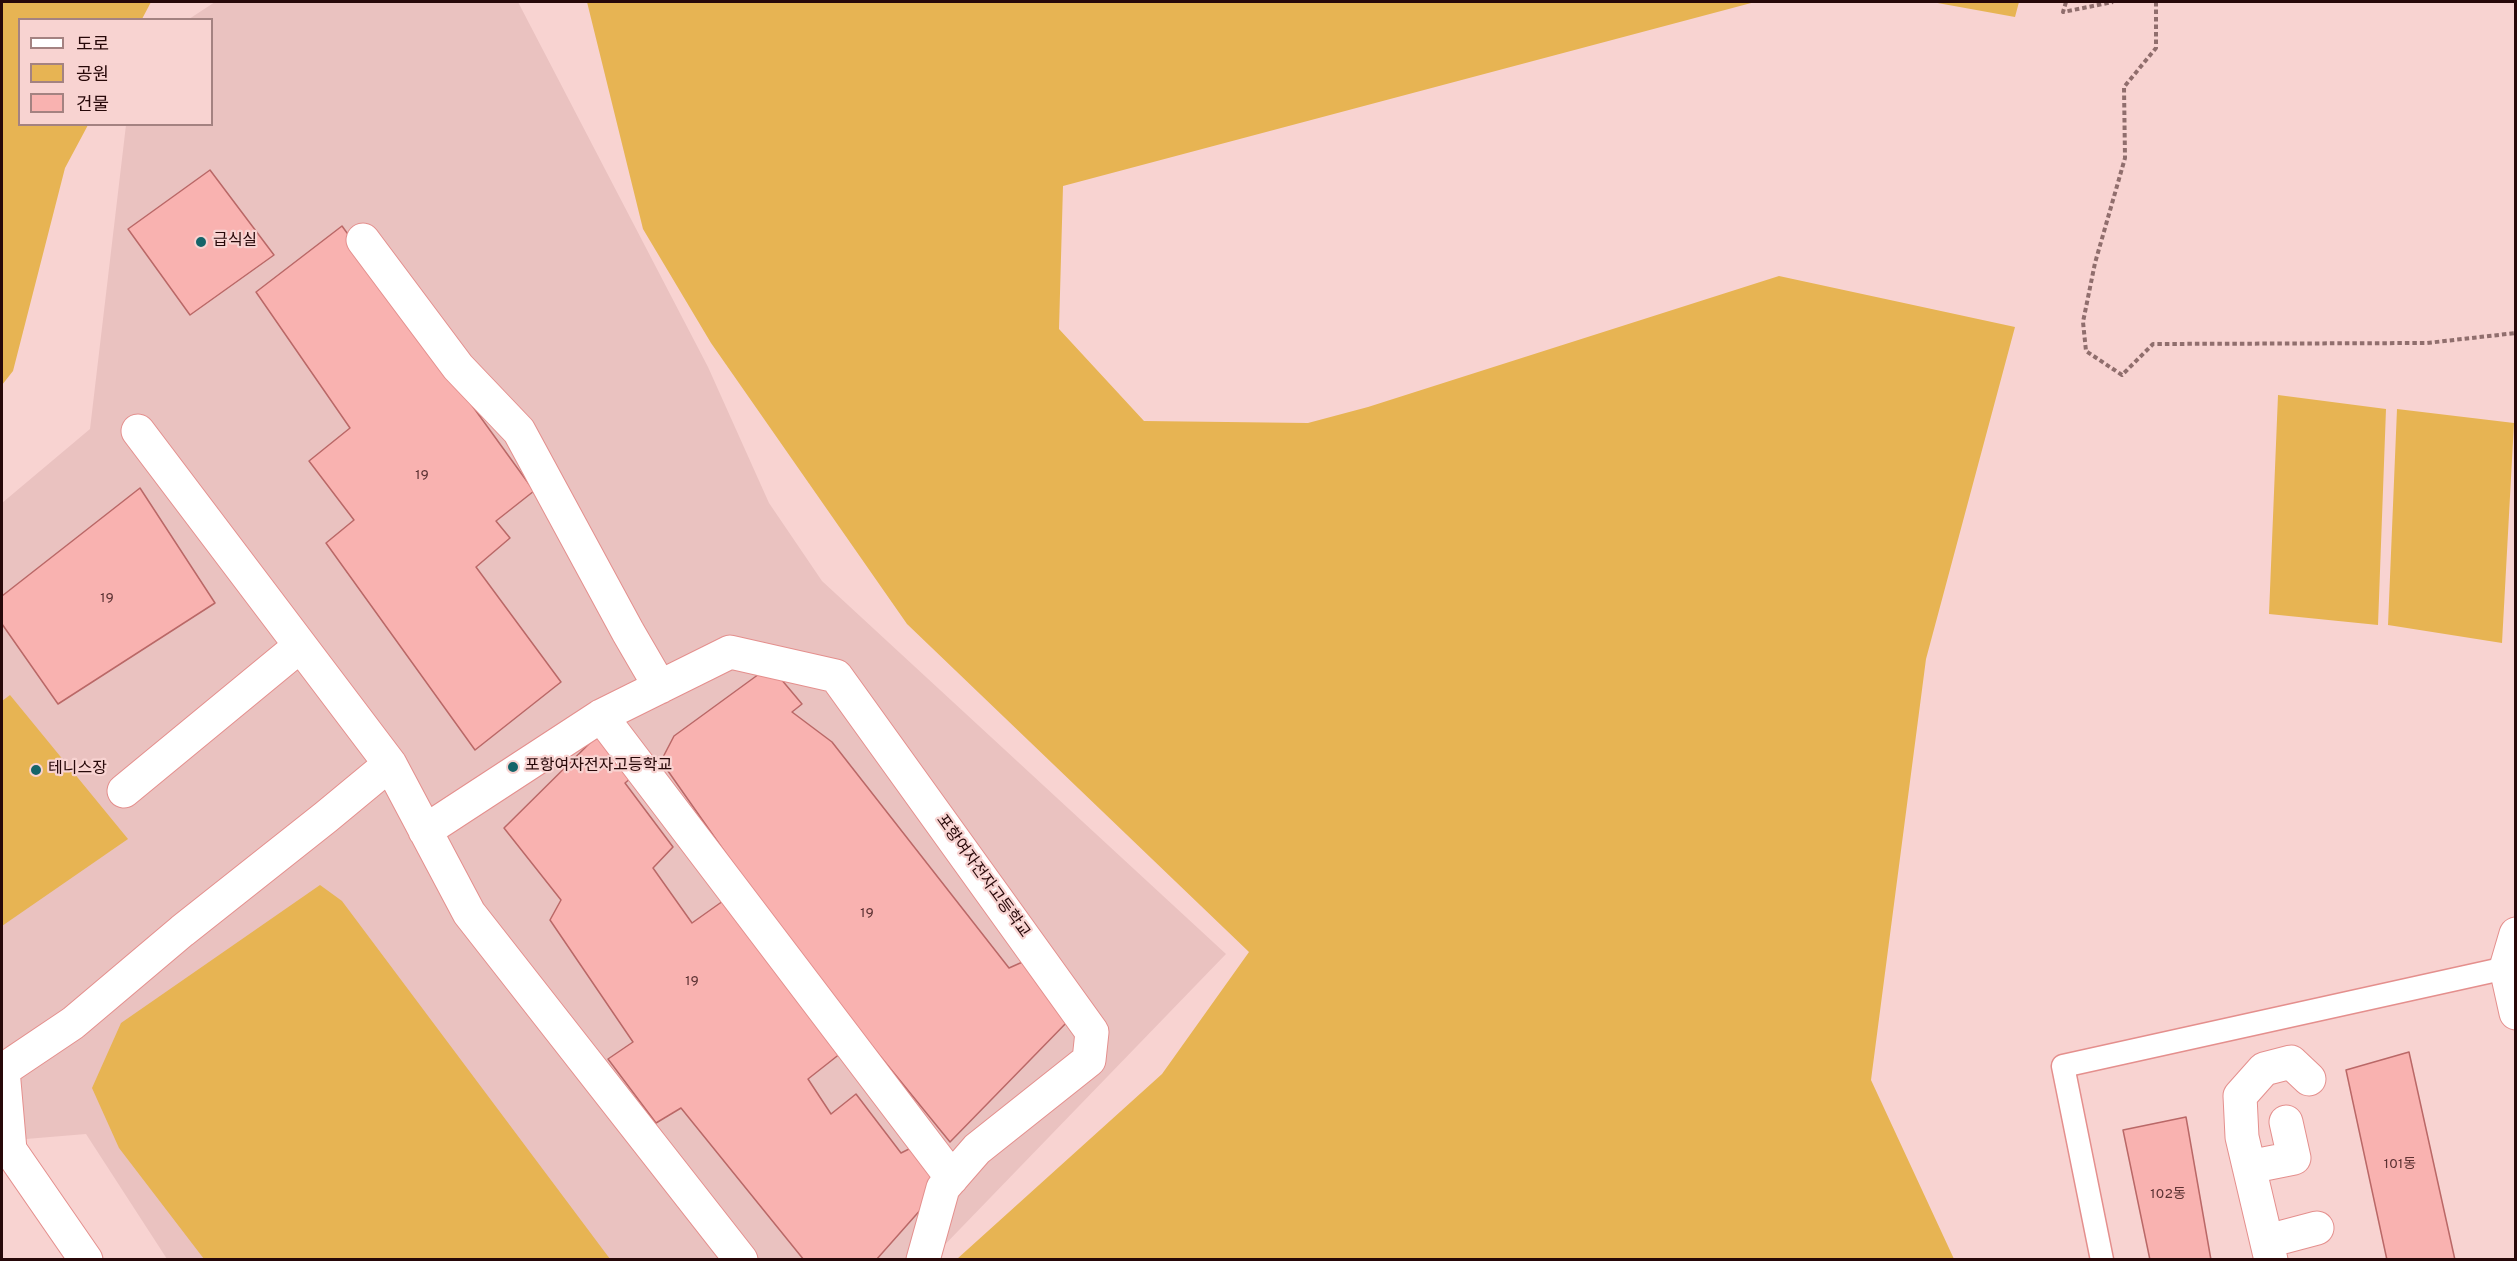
<!DOCTYPE html>
<meta charset="utf-8">
<style>
body{margin:0}
#map{position:relative;width:2517px;height:1261px;overflow:hidden;background:#f8d3d1;font-family:Overpass,"Noto Sans KR",sans-serif}
canvas{display:block}
.frame{position:absolute;inset:0;border:3px solid #270809;pointer-events:none}
.legend{position:absolute;left:18px;top:18px;width:195px;height:108px;box-sizing:border-box;background:#f8d3d1;border:2px solid #a48281;margin:0;padding:8px 10px;list-style:none;font-size:18px;color:#270809}
.legend li{display:flex;align-items:center;gap:12px;height:30px}
.legend b{width:30px;border:2px solid #a48281}
</style>
<div id="map">
<canvas width="2517" height="1261"></canvas>
<div class="frame"></div>
<ul class="legend">
<li><b style="height:8px;background:#fff"></b>도로</li>
<li><b style="height:16px;background:#e7b453"></b>공원</li>
<li><b style="height:16px;background:#f9b2b0"></b>건물</li>
</ul>
</div>
<script>
const g = document.querySelector('canvas').getContext('2d');
g.lineJoin = 'round';
function fillPath(path, color) { g.fillStyle = color; g.fill(path, 'evenodd'); }
function trace(path, color, width, dash) { g.strokeStyle = color; g.lineWidth = width; g.lineCap = dash ? 'butt' : 'round'; g.setLineDash(dash || []); g.stroke(path); }
function write(font, color, halo, rows, align = 'center') {
  g.font = font + ' Overpass,"Noto Sans KR",sans-serif'; g.lineWidth = 4.5; g.setLineDash([]); g.textBaseline = 'middle'; g.strokeStyle = halo; g.fillStyle = color; for (const [text, x, y, turn = 0] of rows) {
    g.save(); g.translate(x, y); g.rotate((+turn || 0) * Math.PI / 180); g.textAlign = isNaN(turn) ? turn : align; if (halo) g.strokeText(text, 0, 0); g.fillText(text, 0, 0); g.restore();
  }
}
fillPath(new Path2D(`
 M215,2H518L708,367L769,503L822,581L1226,954L931,1259H167L86,1134L2,1141V503L90,429L126,125L212,124V20L189,19Z`), '#eac2c0');
fillPath(new Path2D(`
 M2,2H151L142,19L20,20V124L88,125L65,168L13,371L2,385Z
 M587,2H1755L1063,186L1059,329L1144,421L1308,423L1368,407L1779,276L2015,327L1926,659L1871,1080L1954,1259H957L1162,1074L1249,952L907,624L711,343L643,229Z
 M1932,2H2019L2015,17Z
 M2278,395L2386,409L2378,625L2269,614Z
 M2397,409L2514,423L2502,643L2388,625Z
 M10,695L128,839L2,926V701Z
 M320,885L342,901L610,1259H204L119,1148L92,1088L121,1023Z`), '#e7b453');
const building = new Path2D(`
 M210,170L274,255L190,315L128,229Z
 M342,226L534,491L496,521L510,538L476,567L561,682L475,750L326,543L354,520L309,461L350,428L256,292Z
 M140,488L215,603L58,704L2,624V596Z
 M770,666L802,704L792,712L832,742L1009,968L1027,960L1070,1019L950,1142L793,949L661,761L674,736Z
 M602,731L636,774L625,783L673,847L653,868L692,923L730,896L841,1053L808,1079L831,1114L856,1094L901,1153L919,1144L946,1181L876,1260H804L681,1108L656,1123L608,1059L633,1042L550,920L561,900L504,828Z
 M2409,1052L2455,1260H2387L2346,1070Z
 M2186,1117L2211,1260H2150L2123,1130Z`);
fillPath(building, '#f9b2b0');
trace(building, '#ba6867', 1.5);
const lane = new Path2D(`
 M2102,1260L2063,1066L2506,968`);
const street = new Path2D(`
 M363,240L458,367L519,431L628,632L660,687
 M138,431L390,764L469,913L741,1260
 M601,716L952,1178
 M124,791L300,646
 M425,831L601,716L730,652L836,676L1092,1032L1089,1060L977,1149L943,1188L923,1260
 M2516,934L2506,968L2516,1013
 M2249,1167L2294,1158L2286,1122
 M2268,1241L2317,1228
 M86,1260L10,1150L3,1070L73,1023L182,931L326,817L390,764
 M2271,1260L2242,1137L2240,1096L2264,1069L2291,1062L2309,1079`);
trace(lane, '#e48f8d', 25);
trace(street, '#e48f8d', 35);
trace(new Path2D(`
 M2066,2L2063,12L2113,2
 M2156,2V48L2124,87L2125,158L2095,263L2083,322L2086,351L2122,375L2153,344L2427,343L2516,333`), '#906e6d', 4, [4.5, 3]);
trace(lane, '#fff', 22);
trace(street, '#fff', 33);
for (const [x, y, r, color] of [
 [201,242,6,"#156469"],
 [513,767,6,"#156469"],
 [36,770,6,"#156469"]
]) { const dot = new Path2D(); dot.arc(x, y, r, 0, 2 * Math.PI); g.fillStyle = color; g.fill(dot); trace(dot, '#f8d3d1', 2); }
write('14px', '#5c3233', null, [
 ["19",422,476],
 ["19",107,599],
 ["19",867,914],
 ["19",692,982],
 ["101동",2400,1165],
 ["102동",2168,1195]
]);
write('16px', '#270809', '#f8d3d1', [
 ["급식실",213,242],
 ["포항여자전자고등학교",525,767],
 ["테니스장",48,770]
], 'left');
write('16px', '#270809', '#f8d3d1', [
 ["포항여자전자고등학교",982,877,54]
]);
</script>
